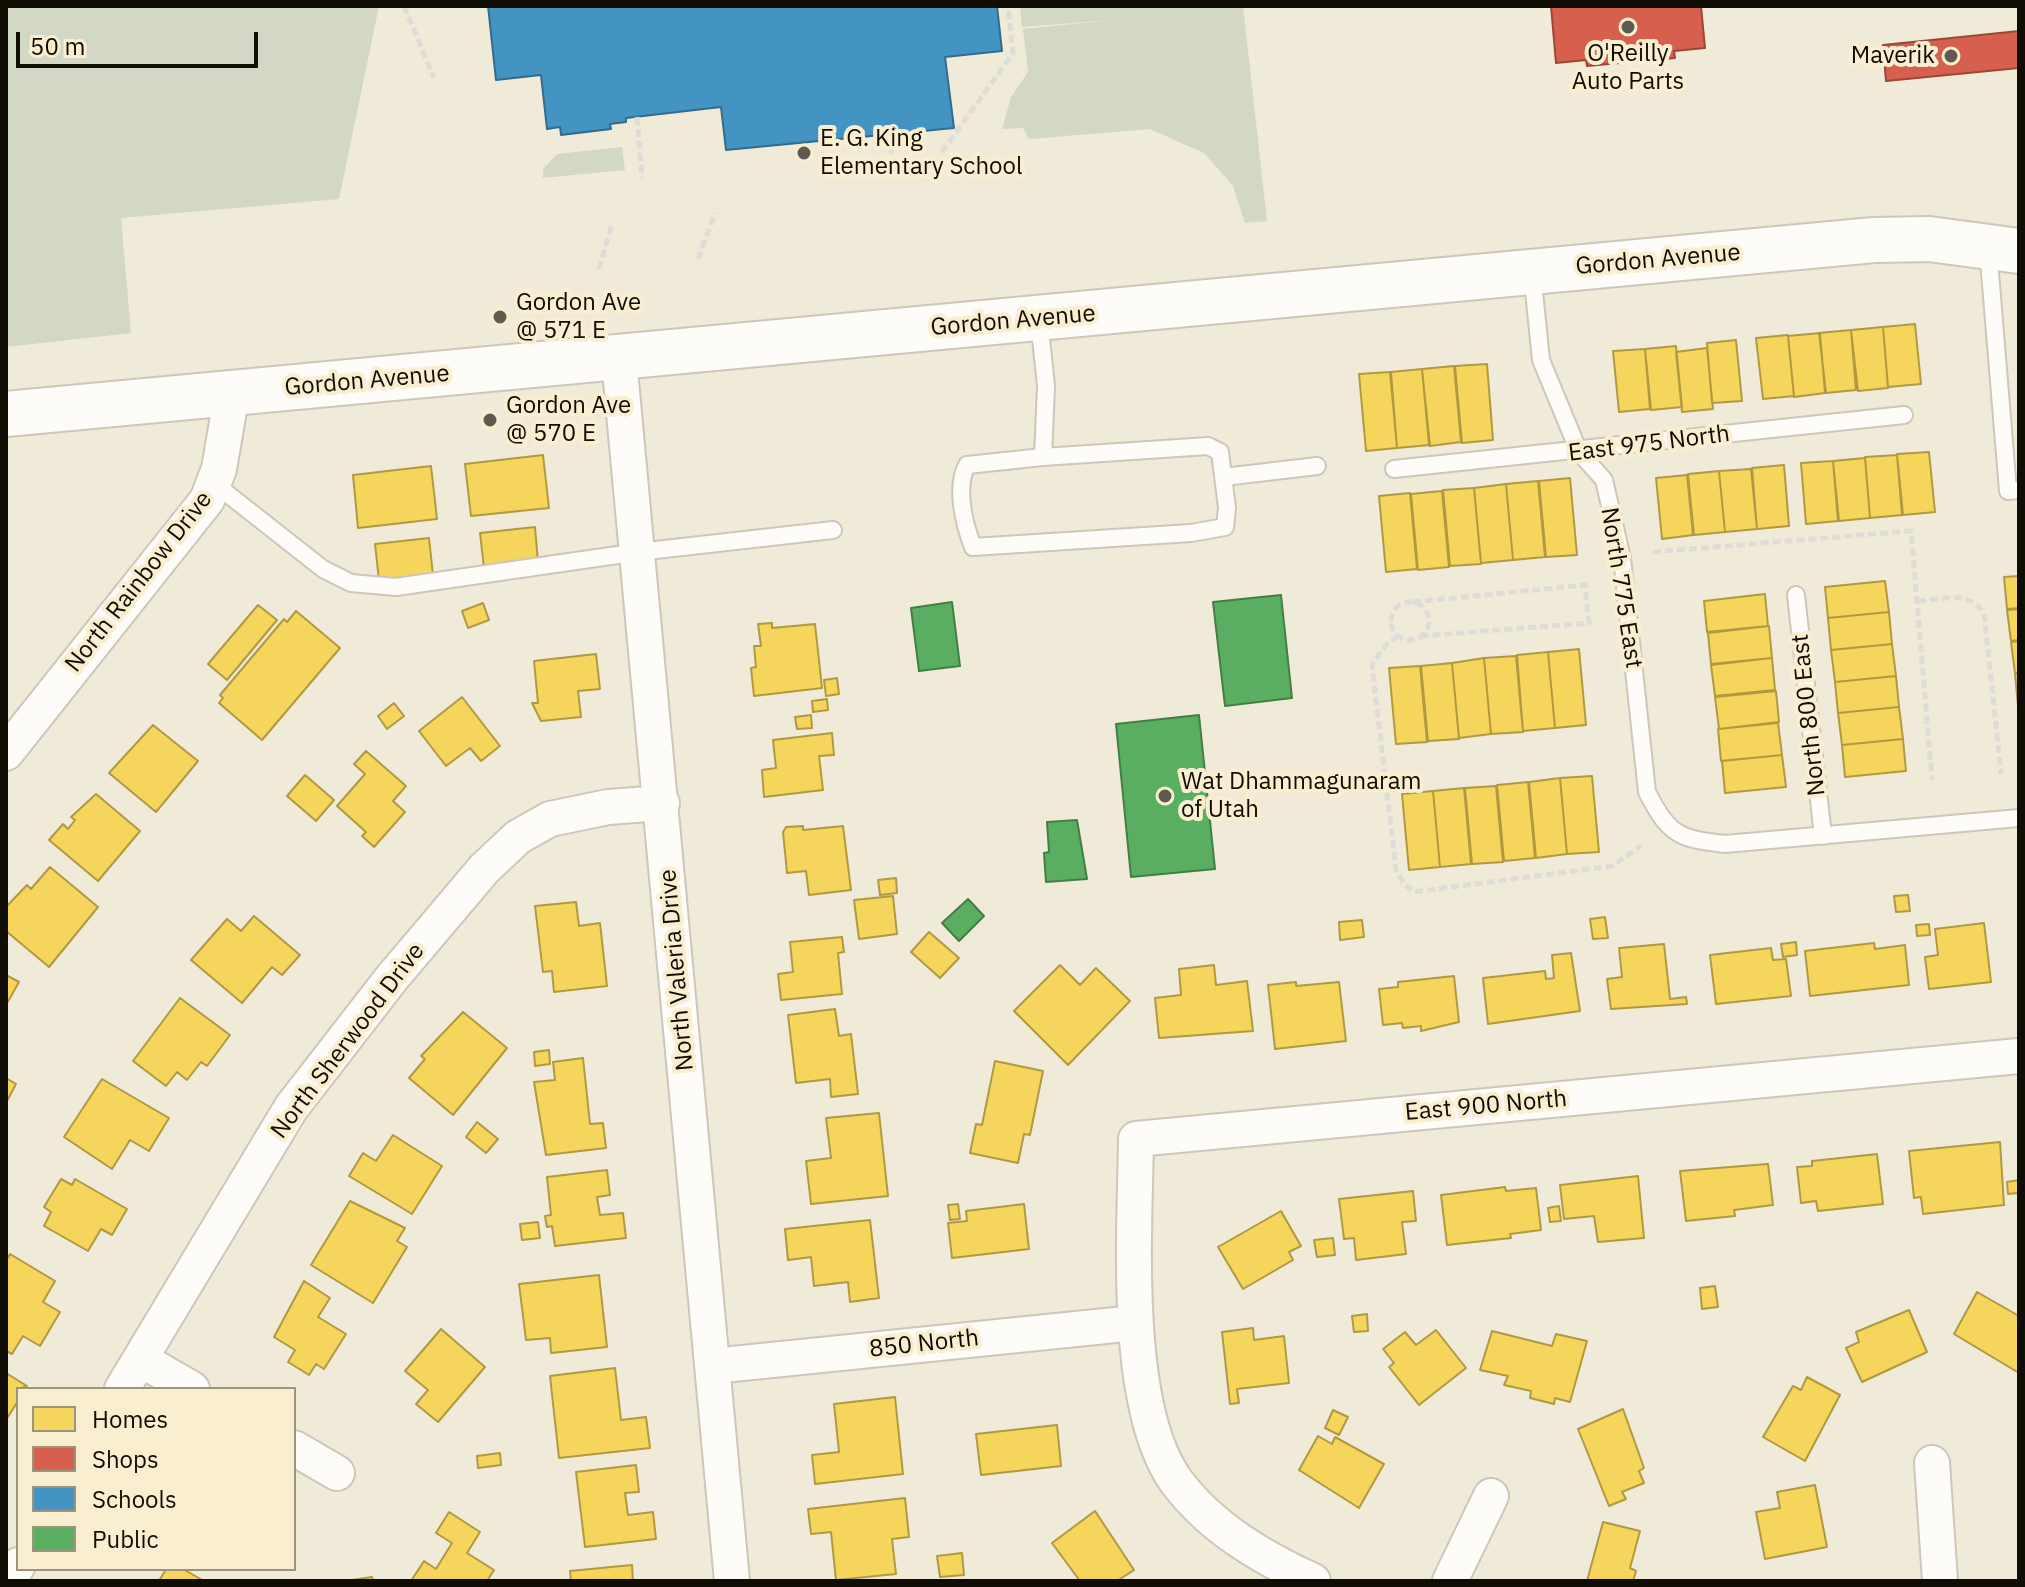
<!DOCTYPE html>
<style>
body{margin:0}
#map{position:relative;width:2025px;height:1587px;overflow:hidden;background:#f0ead9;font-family:"IBM Plex Sans",sans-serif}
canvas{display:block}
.frame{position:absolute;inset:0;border:8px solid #100d04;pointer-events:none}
.legend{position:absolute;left:16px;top:1387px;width:280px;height:184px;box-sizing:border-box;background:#f9efd0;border:2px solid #9c957e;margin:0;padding:10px 14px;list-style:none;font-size:24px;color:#100d04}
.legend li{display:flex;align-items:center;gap:16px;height:40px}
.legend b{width:40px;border:2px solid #9c957e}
.scale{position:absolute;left:16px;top:32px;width:242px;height:36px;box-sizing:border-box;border:4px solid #100d04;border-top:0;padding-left:10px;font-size:24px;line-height:28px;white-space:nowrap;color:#100d04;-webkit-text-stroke:6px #f9efd0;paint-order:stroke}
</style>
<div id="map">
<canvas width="2025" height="1587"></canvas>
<div class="frame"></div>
<ul class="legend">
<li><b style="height:22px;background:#f6d55c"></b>Homes</li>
<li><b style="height:22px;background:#d6604d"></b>Shops</li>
<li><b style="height:22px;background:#4393c3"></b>Schools</li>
<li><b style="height:22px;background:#5aae61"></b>Public</li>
</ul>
<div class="scale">50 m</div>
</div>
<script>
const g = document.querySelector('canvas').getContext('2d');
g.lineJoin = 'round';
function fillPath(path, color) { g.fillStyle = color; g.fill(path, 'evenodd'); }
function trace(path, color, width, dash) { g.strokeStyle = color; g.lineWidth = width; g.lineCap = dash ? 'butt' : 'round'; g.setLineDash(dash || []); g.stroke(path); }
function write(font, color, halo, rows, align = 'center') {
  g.font = font + ' "IBM Plex Sans",sans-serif'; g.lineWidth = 8; g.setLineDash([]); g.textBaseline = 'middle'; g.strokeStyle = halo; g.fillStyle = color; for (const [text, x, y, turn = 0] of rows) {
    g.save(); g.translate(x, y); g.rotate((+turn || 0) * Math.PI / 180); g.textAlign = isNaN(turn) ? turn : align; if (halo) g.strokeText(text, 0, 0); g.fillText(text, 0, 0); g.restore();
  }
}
fillPath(new Path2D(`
 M6,6H379L339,199L121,218L131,333L6,347Z
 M1020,6H1243L1267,221L1245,223L1233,186L1204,153L1150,129L1029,139L1023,128L1002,129L1011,97L1028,72L1023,29L1112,20L1022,27Z
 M622,147L625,170L543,178V169L557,154Z`), '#d3d7c5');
const homes = new Path2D(`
 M1915,324L1921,384L1888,387L1883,327Z
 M1883,327L1888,388L1858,391L1851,330Z
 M1851,330L1856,390L1826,393L1819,333Z
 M1820,333L1825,393L1794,397L1788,336Z
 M1788,335L1794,396L1763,399L1756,338Z
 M1736,340L1742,401L1712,403L1707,343Z
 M1676,346L1682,407L1651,410L1645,349Z
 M1707,348L1713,409L1682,412L1676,352Z
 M1645,349L1650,409L1619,412L1613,351Z
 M1487,364L1493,440L1462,443L1455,366Z
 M1454,366L1461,442L1430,446L1422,369Z
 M1422,369L1429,445L1397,448L1391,372Z
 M1390,372L1397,448L1366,451L1359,374Z
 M1929,452L1935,512L1903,515L1897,454Z
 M543,455L549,508L471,516L465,464Z
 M1897,455L1902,515L1870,518L1865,457Z
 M1865,458L1870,518L1839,521L1833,461Z
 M1833,461L1838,521L1806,524L1801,463Z
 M1784,465L1789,526L1757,529L1752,468Z
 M431,466L437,519L358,528L353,475Z
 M1751,469L1757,529L1725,532L1719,471Z
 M1719,471L1725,532L1694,535L1688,474Z
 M1687,475L1693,535L1662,539L1656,478Z
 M1570,478L1577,555L1546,557L1539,481Z
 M1538,481L1545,557L1513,560L1506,484Z
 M1506,484L1513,560L1481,563L1474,488Z
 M1474,488L1481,564L1450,566L1443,490Z
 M1442,491L1449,567L1418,570L1411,494Z
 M1410,493L1417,569L1386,572L1379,496Z
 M535,527L538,562L484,568L480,533Z
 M429,538L433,575L379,580L375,544Z
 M2019,576V608L2007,609L2004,577Z
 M1885,581L1889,612L1828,618L1825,587Z
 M1765,594L1768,626L1707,632L1704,601Z
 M483,603L489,620L468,628L462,611Z
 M258,605L277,620L227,680L208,664Z
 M2019,609V640L2011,641L2007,610Z
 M296,611L340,648L262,740L219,703L223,698L220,695L284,619L287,622Z
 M1889,612L1892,644L1831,650L1828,618Z
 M772,623V628L815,624L822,688L754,696L751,668L756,667L754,646H761L758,624Z
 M1769,626L1772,658L1711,664L1708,633Z
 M2019,641V673H2015L2011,642Z
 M1892,644L1896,676L1835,682L1831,650Z
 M1579,649L1586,725L1555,728L1548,652Z
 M1548,652L1555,728L1523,731L1517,655Z
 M596,654L600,689L578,691L581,717L541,721L532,703H538L534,661Z
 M1516,656L1523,732L1491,734L1484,658Z
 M1484,658L1491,734L1459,738L1452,663Z
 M1772,658L1775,690L1715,696L1711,665Z
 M1452,663L1459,739L1428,741L1421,666Z
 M1420,666L1427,742L1396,744L1389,668Z
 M2015,674H2019V706H2018Z
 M1896,676L1899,707L1838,713L1835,682Z
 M837,678L839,694L826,696L824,680Z
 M1776,691L1779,722L1719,729L1715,697Z
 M462,697L500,746L481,761L470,748L446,766L419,731Z
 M827,699L828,710L813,712L812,701Z
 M394,703L404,716L387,729L378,716Z
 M1899,707L1903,739L1842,745L1838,713Z
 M811,715L812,728L797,729L795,717Z
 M1778,723L1782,755L1721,761L1718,729Z
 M153,725L198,761L156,812L109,773Z
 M832,733L834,755L819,756L823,790L764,797L762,770L776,768L773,740Z
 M1903,739L1906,771L1845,777L1842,745Z
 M366,751L406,786L393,801L405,812L374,847L362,836L366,832L337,806L365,774L354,764Z
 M1782,755L1786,787L1725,793L1722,761Z
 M305,775L334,800L316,821L287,796Z
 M1592,776L1599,852L1567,854L1560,778Z
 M1560,778L1567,854L1536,858L1529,782Z
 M1528,782L1535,858L1504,861L1497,785Z
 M1496,786L1503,862L1472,864L1465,788Z
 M1464,788L1471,864L1440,867L1433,791Z
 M1433,791L1440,867L1409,870L1402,794Z
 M96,794L140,831L98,881L49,840L63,824L68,829L75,820L71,817Z
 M803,826V830L843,826L851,890L809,895L806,871L787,873L783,832L786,827Z
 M50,867L98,907L49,967L6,931V907L27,885L31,889Z
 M896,878L897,893L880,895L878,880Z
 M1908,895L1910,911L1896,912L1894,896Z
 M893,896L897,934L859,939L854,900Z
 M576,902L579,926L600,923L607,986L554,992L552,971L543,972L535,906Z
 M254,916L300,955L282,975L272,967L242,1003L191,960L227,919L241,931Z
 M1605,917L1608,938L1593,939L1590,919Z
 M1362,920L1364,937L1340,940L1339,922Z
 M1984,923L1991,982L1929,989L1925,957L1938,955L1935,929Z
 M1929,924L1930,935L1917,936L1916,925Z
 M929,932L959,958L940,978L911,952Z
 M842,937L844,952L838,953L842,994L781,1000L778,974L793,972L790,942Z
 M1796,942L1797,955L1783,957L1781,944Z
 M1874,943L1875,949L1905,945L1909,985L1810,996L1805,951Z
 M1664,944L1670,999L1686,997L1687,1004L1611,1009L1607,979L1622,977L1619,948Z
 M1771,948L1773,960L1786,959L1791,996L1716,1004L1710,955Z
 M1571,953L1580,1011L1488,1024L1483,978L1545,971L1546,979L1554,978L1552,955Z
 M1060,965L1080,985L1096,968L1130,1001L1068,1065L1014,1011Z
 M1214,965L1216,985L1247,981L1253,1031L1159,1038L1155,998L1181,995L1179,969Z
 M6,975L19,982L6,1005Z
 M1454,976L1459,1022L1421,1031V1026L1403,1028L1402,1023L1383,1025L1379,989L1398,987V982Z
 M1296,982V986L1339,982L1346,1041L1275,1049L1268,985Z
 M180,998L230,1035L207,1066L201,1062L187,1080L177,1072L166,1086L133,1061Z
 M835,1009L839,1036L851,1034L858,1094L831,1097L830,1079L796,1083L788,1015Z
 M463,1012L507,1048L453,1115L409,1078L425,1059L421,1056Z
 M549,1050L550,1064L535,1066L534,1052Z
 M583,1058L590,1124L603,1123L606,1148L546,1155L534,1082L555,1080L553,1062Z
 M995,1061L1043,1071L1030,1135L1024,1134L1018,1163L970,1153L976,1124L982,1125Z
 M6,1078L16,1084L6,1103Z
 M102,1079L169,1118L149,1151L130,1140L112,1169L64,1137Z
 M879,1113L888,1196L811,1204L806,1161L831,1158L826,1118Z
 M477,1122L498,1139L486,1153L466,1137Z
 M393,1135L442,1166L412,1214L349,1176L363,1153L376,1161Z
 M2000,1142L2004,1205L1923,1214L1921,1197L1914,1198L1909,1151Z
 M1877,1154L1883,1204L1818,1211L1816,1201L1801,1203L1797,1167L1812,1166V1161Z
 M1768,1164L1773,1205L1734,1210L1735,1216L1686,1221L1680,1171Z
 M607,1170L610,1195L597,1197L600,1215L623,1213L626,1238L555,1246L552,1226L547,1227L545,1216L551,1215L547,1177Z
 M1638,1176L1644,1238L1598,1242L1594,1216L1564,1219L1560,1185Z
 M61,1179L72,1185L75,1179L127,1209L112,1235L101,1229L88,1251L44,1226L51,1212L44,1207Z
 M2019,1180V1193L2008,1194L2007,1182Z
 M1505,1187L1506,1191L1536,1188L1541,1230L1510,1234L1511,1238L1447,1245L1441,1195Z
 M1413,1191L1416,1221L1402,1222L1406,1254L1356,1260L1354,1238L1344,1239L1339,1199Z
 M350,1201L405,1228L397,1241L407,1247L373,1303L311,1265Z
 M958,1204L960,1219L950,1220L948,1205Z
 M1024,1204L1029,1249L952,1258L948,1223L967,1221L966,1211Z
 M1559,1206L1561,1221L1550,1222L1548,1208Z
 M1281,1211L1301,1246L1289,1252L1293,1260L1243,1289L1218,1247Z
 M870,1220L879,1298L850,1302L848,1282L814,1286L811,1257L788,1260L785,1229Z
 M538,1222L540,1238L522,1240L520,1224Z
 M1333,1238L1335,1255L1317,1257L1314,1240Z
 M10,1254L55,1281L43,1302L60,1312L40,1346L23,1336L12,1354L6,1351V1261Z
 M599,1275L607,1347L551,1353L550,1338L526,1340L519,1284Z
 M304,1281L330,1298L318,1317L346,1334L324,1369L316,1364L309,1375L288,1362L295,1350L274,1337Z
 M1715,1286L1718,1307L1702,1309L1700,1288Z
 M1977,1292L2019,1316V1373L1954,1334Z
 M1909,1310L1927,1352L1862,1382L1846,1348L1859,1342L1856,1332Z
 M1367,1314L1368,1331L1354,1332L1352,1316Z
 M1253,1328L1254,1340L1284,1336L1289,1383L1237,1389L1239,1403L1230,1404L1222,1332Z
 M441,1329L485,1367L438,1422L416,1404L428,1390L405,1371Z
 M1436,1330L1466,1368L1419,1405L1389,1367L1394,1363L1383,1349L1405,1332L1416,1345Z
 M1492,1331L1552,1346L1556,1334L1587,1341L1570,1402L1555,1398L1554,1404L1530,1398L1531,1391L1504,1385L1508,1376L1480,1370Z
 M615,1368L621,1420L646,1417L650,1448L559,1458L550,1376Z
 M6,1373L27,1386L18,1389V1401L6,1420Z
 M1807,1377L1840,1395L1805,1461L1763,1437L1793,1386L1801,1390Z
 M895,1397L903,1474L815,1484L812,1455L839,1452L834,1404Z
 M1623,1409L1644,1468L1639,1471L1644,1483L1622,1492L1626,1499L1609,1506L1578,1429Z
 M1333,1410L1348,1417L1339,1435L1325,1428Z
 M1057,1425L1061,1466L981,1475L976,1434Z
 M1318,1436L1332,1444L1335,1437L1384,1464L1359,1508L1299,1470Z
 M500,1453L501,1465L478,1468L477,1456Z
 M636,1465L639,1492L625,1493L628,1515L653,1512L656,1539L585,1547L576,1472Z
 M1815,1485L1827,1547L1765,1559L1756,1512L1780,1508L1777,1492Z
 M905,1498L909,1537L892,1539L896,1574L836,1580L831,1532L811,1534L808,1509Z
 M1095,1511L1134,1570L1117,1581H1080L1052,1543Z
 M449,1512L480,1532L467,1553L494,1570L487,1581H411L424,1561L436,1569L452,1543L436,1533Z
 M1603,1522L1640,1531L1630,1568L1636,1571L1633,1581H1587Z
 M962,1553L964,1575L940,1577L937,1556Z
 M632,1565L633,1581H571L570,1571Z
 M166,1569H183L204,1581H159Z
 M372,1577L373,1581H340L352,1580Z`);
fillPath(homes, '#f6d55c');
trace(homes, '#b19942', 2);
const shops = new Path2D(`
 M1551,6H1701L1705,48L1674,51L1675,58L1587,66L1586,60L1556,63Z
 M2019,31V68L1886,81L1883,45Z`);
fillPath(shops, '#d6604d');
trace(shops, '#9b4737', 2);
const schools = new Path2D(`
 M488,6H997L1002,51L945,57L954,128L726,150L721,107L626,118V122L610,124L611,129L561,135L560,127L547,129L541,75L496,80Z`);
fillPath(schools, '#4393c3');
trace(schools, '#346b8a', 2);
const public = new Path2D(`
 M1281,595L1292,698L1225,706L1213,602Z
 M952,602L960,666L919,671L911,608Z
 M1199,715L1215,869L1131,877L1116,724Z
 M1077,820L1087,879L1046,882L1044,853L1049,852L1047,822Z
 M968,899L984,916L959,941L942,923Z`);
fillPath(public, '#5aae61');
trace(public, '#447e45', 2);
const lane = new Path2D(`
 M1988,248L2008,491L2019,490
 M1532,272L1541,360L1579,452L1604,480L1622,558L1647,792C1669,835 1679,839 1725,844L2019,818
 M1039,320L1046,386L1043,457L967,465C955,487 964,524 973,547L1191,533L1225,527L1227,508L1220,452L1208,446L1043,457
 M1394,469L1904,415
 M1224,477L1317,466
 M215,484L323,569L351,583L396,587L638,552L833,530
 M1796,595L1823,836`);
const street = new Path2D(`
 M619,359L732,1581
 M6,753L207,500L219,469L232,393
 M140,1359L192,1389
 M713,1366L1135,1323
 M122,1389L291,1108L391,979L484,869L518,837L550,819L608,807L662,803
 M294,1448L337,1473
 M1932,1463L1940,1581
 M9,1581L18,1565
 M1313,1581C1261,1557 1211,1528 1176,1481C1122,1406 1135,1229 1136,1139L2019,1056
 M1450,1581L1491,1496`);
const secondary = new Path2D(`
 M6,414L1874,240L1929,239L2019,251`);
trace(lane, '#ccc7ba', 20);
trace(street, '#ccc7ba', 38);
trace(secondary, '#ccc7ba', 48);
trace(new Path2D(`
 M404,6L434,78
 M637,117L642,178
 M888,134L892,156
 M942,152L1013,53L1008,6
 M698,259L715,213
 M599,269L612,224
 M1653,552L1911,531L1932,780
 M1918,601C1943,599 1968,590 1984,613L2001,774
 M1391 621a19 19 0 1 1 38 0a19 19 0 1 1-38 0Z
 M1413,602L1585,585L1589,623L1422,636
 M1398,636L1385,646L1372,665L1396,870L1404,884L1414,892L1612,866L1641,846`), '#dddcd6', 5, [8, 4]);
trace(lane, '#fdfcf9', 16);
trace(street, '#fdfcf9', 34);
trace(secondary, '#fdfcf9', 44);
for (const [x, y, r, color] of [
 [1628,27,8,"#5e5a4f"],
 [1951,56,8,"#5e5a4f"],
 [804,153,8,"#5e5a4f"],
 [500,317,8,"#5e5a4f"],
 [490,420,8,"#5e5a4f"],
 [1165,796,8,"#5e5a4f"]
]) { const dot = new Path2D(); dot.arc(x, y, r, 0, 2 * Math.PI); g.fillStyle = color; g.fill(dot); trace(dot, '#f9efd0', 3); }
write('24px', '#100d04', '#f9efd0', [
 ["O'Reilly",1628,54,"center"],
 ["Auto Parts",1628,82,"center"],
 ["Maverik",1935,56,"right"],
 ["E. G. King",820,139],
 ["Elementary School",820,167],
 ["Gordon Ave",516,303],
 ["@ 571 E",516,331],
 ["Gordon Ave",506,406],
 ["@ 570 E",506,434],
 ["Wat Dhammagunaram",1181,782],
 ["of Utah",1181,810]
], 'left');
write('24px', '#100d04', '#f9efd0', [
 ["Gordon Avenue",1658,260,-5],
 ["Gordon Avenue",1013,321,-5],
 ["Gordon Avenue",367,381,-5],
 ["East 975 North",1649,444,-7],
 ["North Rainbow Drive",139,582,-52],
 ["North 775 East",1621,588,81],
 ["North 800 East",1809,715,-96],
 ["North Valeria Drive",677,970,-95],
 ["North Sherwood Drive",348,1041,-53],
 ["East 900 North",1486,1106,-5],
 ["850 North",924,1344,-6]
]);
</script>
